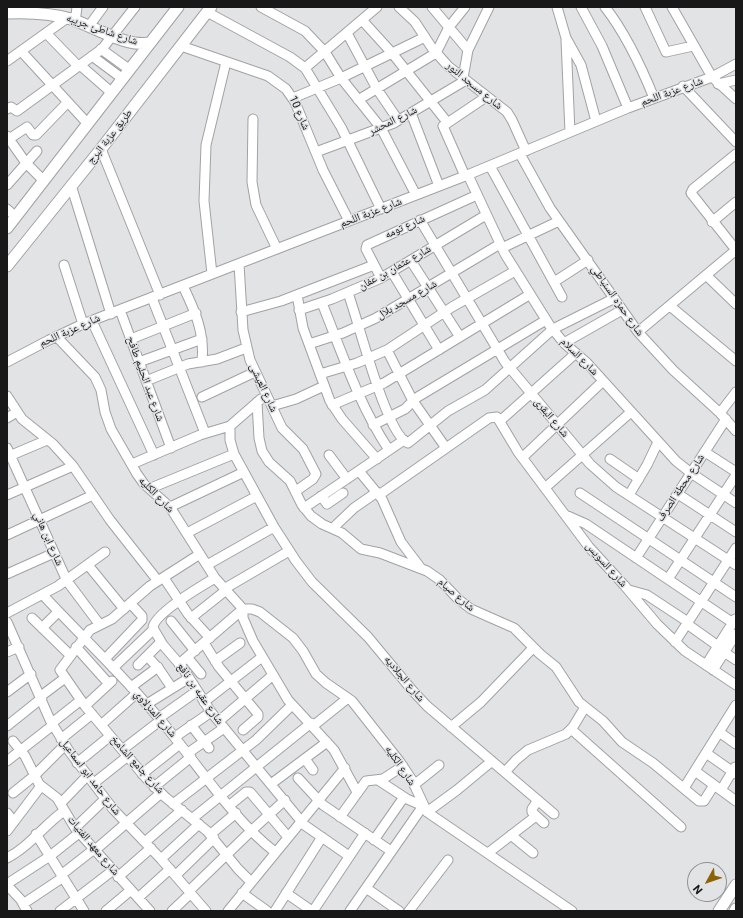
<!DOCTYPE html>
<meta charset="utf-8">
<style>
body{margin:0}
#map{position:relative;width:743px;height:918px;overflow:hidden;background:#e1e3e5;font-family:Roboto,sans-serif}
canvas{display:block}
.frame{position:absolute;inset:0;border:8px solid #181819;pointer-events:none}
.north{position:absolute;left:687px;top:862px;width:40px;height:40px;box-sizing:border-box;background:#e1e3e5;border:1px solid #919293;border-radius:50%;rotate:230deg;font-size:11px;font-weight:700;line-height:16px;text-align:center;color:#181819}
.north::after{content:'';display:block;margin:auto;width:14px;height:18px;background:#8c6406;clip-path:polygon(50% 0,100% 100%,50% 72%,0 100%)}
</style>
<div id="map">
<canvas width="743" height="918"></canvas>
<div class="frame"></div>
<div class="north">N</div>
</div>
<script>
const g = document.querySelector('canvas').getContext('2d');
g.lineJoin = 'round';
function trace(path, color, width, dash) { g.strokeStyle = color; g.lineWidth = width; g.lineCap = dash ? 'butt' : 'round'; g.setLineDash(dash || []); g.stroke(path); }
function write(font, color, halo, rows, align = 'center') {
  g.font = font + ' Roboto,"Noto Naskh Arabic",sans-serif'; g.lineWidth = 3; g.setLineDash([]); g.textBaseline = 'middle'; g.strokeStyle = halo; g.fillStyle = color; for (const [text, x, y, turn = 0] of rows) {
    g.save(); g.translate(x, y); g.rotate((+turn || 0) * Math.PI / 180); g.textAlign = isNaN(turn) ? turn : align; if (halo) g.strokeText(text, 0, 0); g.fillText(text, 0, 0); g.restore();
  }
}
const minor = new Path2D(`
 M261,7L305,31L325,52L341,78L381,128L416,195
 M399,7L415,22L432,48L448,66L507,112L512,120L526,151
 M432,7L468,50
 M557,7L566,38L581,65L596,121
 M581,7L602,46L628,108
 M605,7C626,34 641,66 654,98
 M645,7L666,52L693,46
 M672,7L712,77L736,99
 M207,12L290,57L305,68L341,127L381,209
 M71,19L76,15L77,7
 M362,20L392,53L447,122
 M89,26L103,7
 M46,33L78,66
 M347,33L377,89L398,120
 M566,40L570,132
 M181,46L268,76L286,89L295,102L323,170L349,221
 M101,49L130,70
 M21,51L88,124
 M92,56L123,79
 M7,61L67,18
 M80,65L112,93
 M305,68L377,7
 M463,78L468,50L489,7
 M718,84L736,80
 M683,86L736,142
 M293,98L341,78L425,37
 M358,100L436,53L449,27L465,7
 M7,109L11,107L17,111L102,49L135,7
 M411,113L439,186
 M253,119L252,182L256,205L277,249
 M7,136L26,163L44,181
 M9,139L27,127L33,135H36L68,102
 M101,149L160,295
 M316,152L394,123L466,80
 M520,154L550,208L638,332L673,370L720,413L736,431
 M736,154L693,189L691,193L736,250
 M490,166L562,297
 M468,175L505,254L550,326L564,343L587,363L676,461L691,473L736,503
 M465,176L443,126L486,97
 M7,185L37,151
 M71,185L111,314
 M7,209L16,217
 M420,220L505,362L590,464L616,487L736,565
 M712,222L736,202
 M502,248L559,221
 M411,261L460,337
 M239,264L243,330L250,360L282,428L303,449L316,474L313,479L296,491
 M64,265L83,324
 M392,272L439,350
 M212,274L204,201L206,145L226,62
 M706,275L736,304
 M381,278L366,249L367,245L477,195
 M554,282L588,260
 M183,286C195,311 205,333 202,362
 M348,293C358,319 386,435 408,443L448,411L485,390L553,329L613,299
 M297,295L303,328L330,401L342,419L377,459
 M152,298L205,433
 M322,303C342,353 359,405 389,450
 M670,306L736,361
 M120,310L171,448
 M299,310L332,299L381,278L486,215
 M241,312L281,301L374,265
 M92,321L154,455
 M638,332L736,250
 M56,336L95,377L101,390L105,412L111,429L137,474L144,484L170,507L215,578L243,609V618L253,641L288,700L334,750L357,792
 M131,339L196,313
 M564,343L622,310
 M309,344L343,333L376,318L500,244
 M387,350L413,401L446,448
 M7,362L49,340L83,324L465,176L628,108L712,77L736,64
 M139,362L202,339
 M320,374L357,363L387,350L452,307L515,271
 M146,381L188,364L217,359L246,348
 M7,396L22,419L53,444L73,466L110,520L158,581
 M202,397L255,372
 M257,402L259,438L262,451L269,462L290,481L302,505L311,516L322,524L342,533L361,549L380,553L427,571L440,580L458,599L471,609L514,628L540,654L556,667L579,702L603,721L622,742L653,763L699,801H704L714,785
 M332,405L384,383L529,295
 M272,406L296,399L324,386
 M720,413L736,392
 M7,418L17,412
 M500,421L576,353
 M373,425L405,409L416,398L546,320
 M230,426V440L234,454L274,527L296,561L312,582L368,637L412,690L427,706L554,814
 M7,448L67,581L100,625
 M705,452L736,472
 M329,455L347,479
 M7,457L47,440
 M523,457L603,381
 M610,459L639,479
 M132,464L200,435L230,426L261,399
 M359,471L382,499L401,542L420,567
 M546,487L631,412
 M151,488L234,454
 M580,493L736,597
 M678,494L736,532
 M7,495L73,466
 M379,495L489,418L497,417L518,452L589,547L624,585L657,624L685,651L736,685
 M629,495L647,465L658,442
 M321,496L327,504L343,493
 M170,507L244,472
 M304,508L404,440
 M568,516L586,524L733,623
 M333,528L354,508L377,492
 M187,533L257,496
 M7,535L93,495
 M200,554L150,586L112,619L90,630L60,670L85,706L146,778L165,797L207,831L238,869L251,882
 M636,558L726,419
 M88,565L124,609
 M207,565L274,527
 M7,574L54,553
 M164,578L188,614L210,638
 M215,578C203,585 153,614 153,628L163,645L182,667L211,712L301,821
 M668,579L736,475
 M224,589L289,551
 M629,590L647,595L688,622
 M43,595C81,636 122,674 158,717C195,760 231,818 275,852
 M243,609H252L260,612L293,638L303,651L316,674L326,683L352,701L400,762L412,780L427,812L572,911
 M7,613L58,586L105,552
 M32,618L70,655
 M191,618L225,591
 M171,621L195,651
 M7,622L50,720L69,751L113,809L161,859L206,911
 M687,624L718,646
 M42,628L58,612
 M675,642L736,548
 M204,643L219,667L258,714V717L243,730
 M76,647L109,684
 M7,652L19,647
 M724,652L736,660
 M147,656L159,669L172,688
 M187,657L201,674
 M105,659L142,620V616L130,603
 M215,661L240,643
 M179,664L243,609
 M138,665L161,642
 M706,665L735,619
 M113,668L154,629
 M713,670L736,634
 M131,687L158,667
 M7,692L31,674
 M41,696L65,678
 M204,702L262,657
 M147,704L189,678
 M85,706L112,681
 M159,718L197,691
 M219,721L273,675
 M52,723L81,700
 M101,725L137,693
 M191,725L209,748
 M7,726L42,698
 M313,726L348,698
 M451,727L481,702L533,648
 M571,729L681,827
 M719,732L736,744
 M175,737L211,712
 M61,739L92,714
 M13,741L25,756L39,784L57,798L75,828L150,911
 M122,750L161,720
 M188,753L224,728
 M706,753L736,774
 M305,759L313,770
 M7,761L53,725
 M77,763L110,736
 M695,771L736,801
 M505,772L516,760L528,750L566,734L573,727L585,707
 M142,774L180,744
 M298,778L323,805L391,851
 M94,783L128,756
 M271,784L327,742
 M414,785L439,765
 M154,787L191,757
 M684,788L736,705
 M721,790L735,767
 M13,793L34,776L65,745
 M538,800L532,809V812L544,823
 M61,803L88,775
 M173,804L256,740L292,705
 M230,805L246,792H250L288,837
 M427,812L457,790L492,761
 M7,813L14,822
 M340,817L366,781L383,779L403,766
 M193,818L311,723
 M300,822L349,856
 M75,828L105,799
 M7,831L41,786
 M36,834L84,911
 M211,834L236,813
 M511,835L533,853
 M374,840L404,797
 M145,842L182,810
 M94,851L161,793
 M488,853L536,816
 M7,858C29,847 44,825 64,811
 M161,859L199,824
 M61,875L93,850
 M176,875L214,838
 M118,877L151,848
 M7,884L50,856L79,833
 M7,885L21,900L27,911
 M366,888L399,911
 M189,891L251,831L285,800
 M242,893L267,911
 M286,893L312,911
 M138,898L170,869
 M23,904L62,878
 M60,911L112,871
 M106,911L131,890
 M172,911L191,893
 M228,911L345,768
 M275,911L322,837
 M313,911L365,833
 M350,911L423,806L407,799L378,780
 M409,911L448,860`);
const tertiary = new Path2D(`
 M7,13C29,12 50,13 71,19C95,27 125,47 150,43
 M7,228L178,7
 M7,266L101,149L211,7
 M719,911L736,885
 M735,911L736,909`);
trace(minor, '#a1a2a5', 11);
trace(tertiary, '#a1a2a5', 13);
trace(minor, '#fff', 9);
trace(tertiary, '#fff', 11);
write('11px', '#181819', '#e1e3e5', [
 ["شارع شاطئ جريبه",102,30,19],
 ["شارع مسجد النور",474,86,39],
 ["شارع عزبة اللحم",672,92,-20],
 ["شارع 10",299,113,66],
 ["شارع المحشر",393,121,-26],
 ["طريق عزبة البرج",110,137,-52],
 ["شارع عزبة اللحم",371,213,-21],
 ["شارع تومه",405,227,-24],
 ["شارع عثمان بن عفان",395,268,-29],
 ["شارع مسجد بلال",407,300,-30],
 ["شارع حمزه السنباطي",617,301,55],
 ["شارع عزبة اللحم",70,331,-24],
 ["شارع السلام",579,357,45],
 ["شارع عبد الحليم طافح",145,379,70],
 ["شارع العيشى",263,388,65],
 ["شارع البقرى",551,418,50],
 ["شارع محطة الصرف",681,488,-57],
 ["شارع الكليه",156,495,46],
 ["شارع ابن هاني",48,539,66],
 ["شارع السويس",606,565,48],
 ["شارع صيام",456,595,41],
 ["شارع الجلاديه",404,679,50],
 ["شارع عقبه بن نافع",200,694,55],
 ["شارع المنزلاوي",155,714,49],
 ["شارع جامع الشامخ",137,765,48],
 ["شارع الكليه",400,766,56],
 ["شارع حامد ابو اسماعيل",90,777,53],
 ["شارع معهد الفتيات",93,846,50]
]);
</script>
